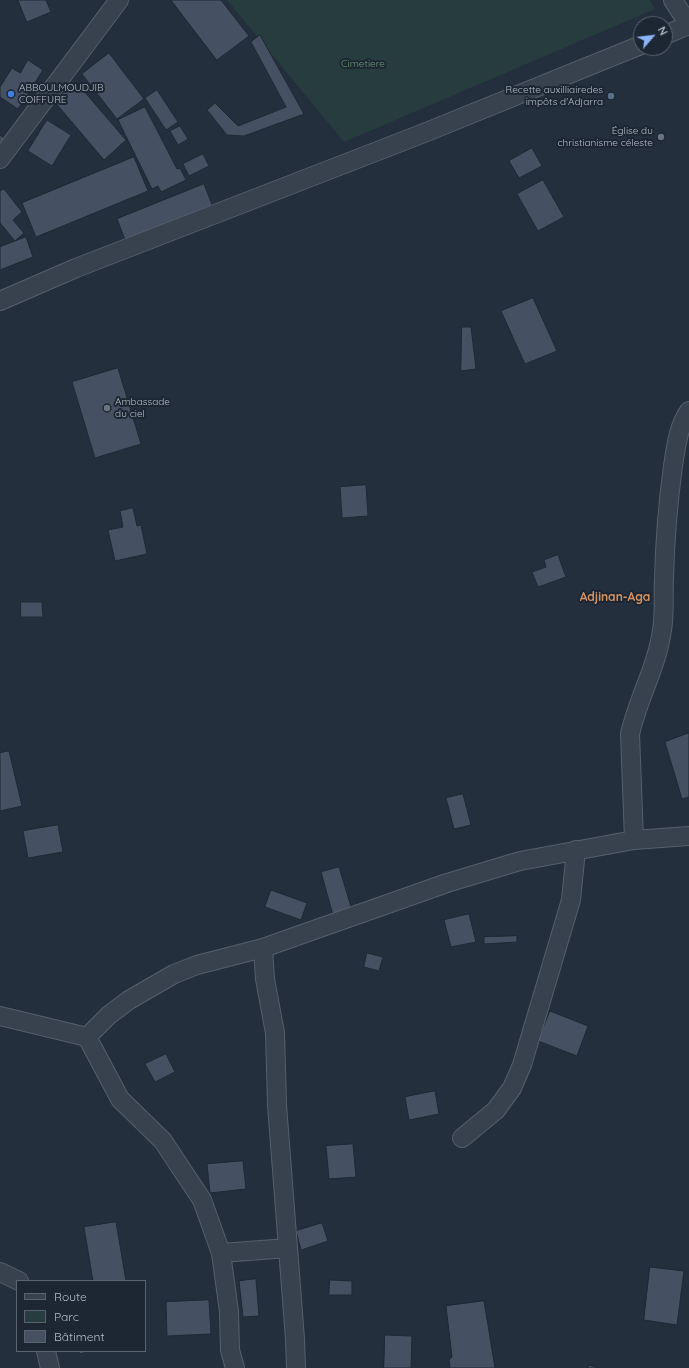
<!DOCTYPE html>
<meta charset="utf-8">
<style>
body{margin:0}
#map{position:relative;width:689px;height:1368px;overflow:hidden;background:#242f3e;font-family:Quicksand,sans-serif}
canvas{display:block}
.legend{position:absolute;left:16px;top:1280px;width:130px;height:72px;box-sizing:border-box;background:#1d2633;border:1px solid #59626f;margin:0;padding:5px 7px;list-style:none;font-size:12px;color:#b4bcc9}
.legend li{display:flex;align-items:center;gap:8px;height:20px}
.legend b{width:20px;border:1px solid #59626f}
.north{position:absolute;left:633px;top:16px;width:40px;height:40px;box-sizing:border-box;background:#1d2633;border:1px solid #59626f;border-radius:50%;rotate:62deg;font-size:11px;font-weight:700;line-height:16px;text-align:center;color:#b4bcc9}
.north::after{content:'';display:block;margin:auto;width:14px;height:18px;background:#8ab4f8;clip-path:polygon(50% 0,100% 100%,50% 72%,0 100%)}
</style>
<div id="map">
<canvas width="689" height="1368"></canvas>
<ul class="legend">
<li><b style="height:5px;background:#38414e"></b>Route</li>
<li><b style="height:11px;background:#263c3f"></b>Parc</li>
<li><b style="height:11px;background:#455162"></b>Bâtiment</li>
</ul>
<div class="north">N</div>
</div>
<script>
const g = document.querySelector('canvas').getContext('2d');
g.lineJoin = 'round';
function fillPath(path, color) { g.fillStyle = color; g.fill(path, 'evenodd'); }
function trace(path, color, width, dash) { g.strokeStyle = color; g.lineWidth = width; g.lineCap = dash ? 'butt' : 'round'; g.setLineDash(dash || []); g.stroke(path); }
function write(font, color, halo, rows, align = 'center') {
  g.font = font + ' Quicksand,sans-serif'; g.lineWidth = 4; g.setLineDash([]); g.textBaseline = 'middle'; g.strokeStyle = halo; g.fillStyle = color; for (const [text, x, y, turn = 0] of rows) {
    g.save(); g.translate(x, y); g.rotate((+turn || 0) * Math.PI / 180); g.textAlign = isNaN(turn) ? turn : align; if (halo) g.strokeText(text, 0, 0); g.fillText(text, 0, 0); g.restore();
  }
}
fillPath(new Path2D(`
 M227,0H650L655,9L344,142Z`), '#263c3f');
const building = new Path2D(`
 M18,0H46L51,12L27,22Z
 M171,0H221L249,36L217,60Z
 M260,35L304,114L244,136L227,135L207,110L215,103L238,126L286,107L251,42Z
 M109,53L144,99L117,119L82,74Z
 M28,60L43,70L18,109L0,97V87L12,68L20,73Z
 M76,82L126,140L104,160L54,101Z
 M157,90L178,122L166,130L145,98Z
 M145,107L177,169L180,168L186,180L161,192L158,186L152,189L118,120Z
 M47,120L71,135L52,166L28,151Z
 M180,126L188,139L178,145L170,131Z
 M0,135L5,139L0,146Z
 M532,148L542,166L519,178L509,161Z
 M203,154L209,166L189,176L183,164Z
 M134,157L148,191L36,237L22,203Z
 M543,180L564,217L538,231L517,194Z
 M204,184L213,207L126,242L117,219Z
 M4,189L22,212L13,220L24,233L15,241L0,223V191Z
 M26,237L33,257L0,270V247Z
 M533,298L557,351L525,364L501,311Z
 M462,327H471L476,369L461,371Z
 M118,368L141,444L95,458L72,382Z
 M366,485L368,516L342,518L340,487Z
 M133,508L137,526L141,525L147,554L115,561L108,530L123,527L120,511Z
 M558,555L566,577L538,587L532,572L546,567L544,560Z
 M21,602H42L43,617H21Z
 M689,733V797L682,799L665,742Z
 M9,751L22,806L0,811V753Z
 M463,794L471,825L454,829L446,798Z
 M58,825L63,852L28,858L23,831Z
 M339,867L352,910L333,915L321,872Z
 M271,890L307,903L301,920L265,907Z
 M469,914L476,942L451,947L444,920Z
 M517,936V942L484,944V937Z
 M367,953L383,957L379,971L364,967Z
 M550,1011L588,1026L577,1056L538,1041Z
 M166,1054L175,1072L155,1082L145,1064Z
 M435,1091L439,1114L409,1120L405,1097Z
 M353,1144L356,1177L329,1179L326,1146Z
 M243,1161L246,1189L210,1193L207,1164Z
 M116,1222L126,1281H93L84,1227Z
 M322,1223L328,1241L301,1250L296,1231Z
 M650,1267L684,1271L677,1325L644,1320Z
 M256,1279L259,1316L243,1317L239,1281Z
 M330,1280L352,1281V1295H329Z
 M209,1300L211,1334L167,1336L166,1302Z
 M484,1301L495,1368H450L449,1360L452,1357L446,1306Z
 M385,1335L412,1336L411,1368H384Z
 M79,1351H90L80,1354Z
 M589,1365L599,1368H588Z`);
fillPath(building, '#455162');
trace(building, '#1f2835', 1);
const street = new Path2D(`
 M673,0L689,25
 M665,35L689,25
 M0,159L119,0
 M0,301L76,268L424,133L641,45
 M634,840L630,734C638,698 657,667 662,630C665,613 663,595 664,578C665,540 668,503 673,466C676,447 678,427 689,411
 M263,948L265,979L275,1033L277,1105L295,1339L296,1368
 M0,1016L87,1037L120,1099L163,1141L202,1200L221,1253
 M87,1037L109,1015L129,1000L174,974L197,965L263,948L447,883L520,861L634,840L689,836
 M462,1138L496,1110L512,1088L522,1065L571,900L576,850
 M0,1272L19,1281
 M46,1351L50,1368
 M235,1368L230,1350L229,1312L221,1253L288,1248`);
trace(street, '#565f6c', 20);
trace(street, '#38414e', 18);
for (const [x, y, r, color] of [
 [11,94,4,"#3f7fe0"],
 [611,96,4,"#5c6f8a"],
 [661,137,4,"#6b7280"],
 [107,408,4,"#6b7280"]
]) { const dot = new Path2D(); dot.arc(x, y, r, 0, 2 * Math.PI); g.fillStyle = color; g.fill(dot); trace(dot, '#1d2633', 1.5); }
write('10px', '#6b9a76', '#1d2633', [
 ["Cimetiere",363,64]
]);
write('10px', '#b4bcc9', '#1d2633', [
 ["ABBOULMOUDJIB",19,88],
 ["COIFFURE",19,100],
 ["Recette auxilliairedes",603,90,"right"],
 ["impôts d'Adjarra",603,102,"right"],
 ["Église du",653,131,"right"],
 ["christianisme céleste",653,143,"right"],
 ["Ambassade",115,402],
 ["du ciel",115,414]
], 'left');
write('bold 12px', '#d59563', '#1d2633', [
 ["Adjinan-Aga",615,597]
]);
</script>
